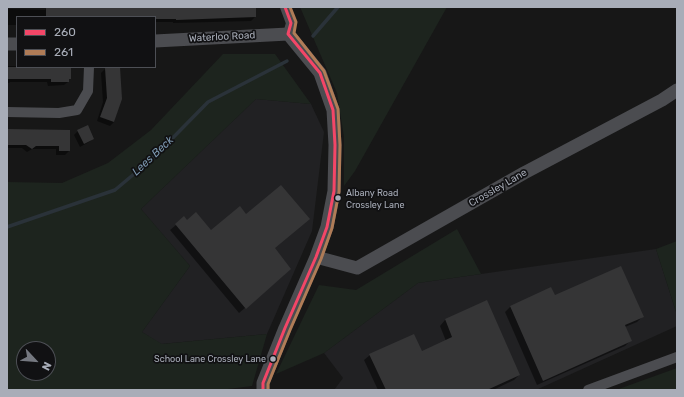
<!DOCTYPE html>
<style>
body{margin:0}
#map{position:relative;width:684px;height:397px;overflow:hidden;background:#171717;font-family:Rubik,sans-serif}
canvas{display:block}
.frame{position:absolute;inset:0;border:8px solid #a8adb8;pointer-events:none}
.legend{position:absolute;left:16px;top:16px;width:140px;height:52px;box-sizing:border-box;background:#111113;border:1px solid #4d4f55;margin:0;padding:5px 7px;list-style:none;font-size:12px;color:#a8adb8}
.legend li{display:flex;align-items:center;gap:8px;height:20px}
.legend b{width:20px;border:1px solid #4d4f55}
.north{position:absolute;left:16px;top:341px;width:40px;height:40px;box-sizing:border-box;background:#111113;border:1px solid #4d4f55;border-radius:50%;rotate:116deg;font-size:11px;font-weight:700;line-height:16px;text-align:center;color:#a8adb8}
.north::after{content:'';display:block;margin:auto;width:14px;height:18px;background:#757880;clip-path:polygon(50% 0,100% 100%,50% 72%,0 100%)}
</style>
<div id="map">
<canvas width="684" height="397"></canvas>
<div class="frame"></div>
<ul class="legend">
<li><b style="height:5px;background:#f34667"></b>260</li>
<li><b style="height:5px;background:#b07c57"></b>261</li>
</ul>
<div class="north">N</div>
</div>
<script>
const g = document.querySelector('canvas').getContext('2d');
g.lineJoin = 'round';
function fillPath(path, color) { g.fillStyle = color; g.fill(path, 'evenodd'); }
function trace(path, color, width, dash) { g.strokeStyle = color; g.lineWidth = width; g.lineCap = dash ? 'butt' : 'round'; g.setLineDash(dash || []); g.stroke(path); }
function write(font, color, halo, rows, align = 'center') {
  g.font = font + ' Rubik,sans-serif'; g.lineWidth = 3.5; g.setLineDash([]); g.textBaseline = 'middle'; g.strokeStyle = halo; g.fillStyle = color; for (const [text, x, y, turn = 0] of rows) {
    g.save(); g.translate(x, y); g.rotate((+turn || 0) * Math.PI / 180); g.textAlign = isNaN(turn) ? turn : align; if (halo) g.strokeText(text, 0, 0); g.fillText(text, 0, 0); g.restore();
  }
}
fillPath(new Path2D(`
 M256,99L311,104L324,132L312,231L267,334L161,344L142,332L190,266L141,209Z
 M656,249L677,315V326L536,390H334L343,378L324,353L418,283Z`), '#212123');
fillPath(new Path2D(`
 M300,7H447L355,171L344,186V137L337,93Z
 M223,54H275L311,104L256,99L141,209L190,266L142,332L162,344L267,334L252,386L220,390H7V182L62,183L108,163L151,130ZM24,349H48V373H24Z
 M457,229L481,274L418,283L324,353L276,374L319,285L356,290Z
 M677,241V315L656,249Z
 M677,368V390H616Z`), '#1d241e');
fillPath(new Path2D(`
 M47,7H255V17L251,21L173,23V22H155V17H17V25H7V9L45,10Z
 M7,66H17V67H70L68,82L64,85L48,86L47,82H10L9,83H7Z
 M105,69L121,99L114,122L110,126L97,121L103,102L101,73Z
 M7,130L69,131V151L65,155H56V149H32L27,152L22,148H7Z
 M78,131L93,139L89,142L80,147L74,135Z
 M246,215L274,248L284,275L239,313L170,230L176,225L187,221L211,232Z
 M551,289L554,297L643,316L637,322L625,327L631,340L625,346L537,385L505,312L510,307Z
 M486,301L519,375L514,380L493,390H378L364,360L370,355L421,353L446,341L440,326L445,320Z`), '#0007');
trace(new Path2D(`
 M313,36L338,7
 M7,227L115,190L153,158L208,102L287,61`), '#2a3239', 3.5);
fillPath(new Path2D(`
 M46,7H256V17L176,20V19H155V17H46Z
 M7,67H71V79H69V82H51V79H7Z
 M120,67L122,99L114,122L100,117L107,98L105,68Z
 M88,125L94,139L84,144L77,130Z
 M7,129L70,130V151H59V146H36L32,149L26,145H7Z
 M281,185L310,219L275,248L291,269L246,309L175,224L184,216L187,220L196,212L211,230L240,206L246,214Z
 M621,266L644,317L625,325L632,341L543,381L510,306L551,287L555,295Z
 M487,300L520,375L487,390H386L369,354L414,334L422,351L452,337L445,319Z`), '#353536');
trace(new Path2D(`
 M285,7L291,23L288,34
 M7,112L59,113L77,110L88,91L89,67
 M588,390L677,357`), '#4b4c50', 10);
trace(new Path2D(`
 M155,41L288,34L320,73L333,110L335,145L334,191L327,227L316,257L285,328L263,383V390
 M7,44H17
 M316,257L357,268L524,173L662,100L677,90`), '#4b4c50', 13);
trace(new Path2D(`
 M263,390V383L285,328L316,257L327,227L334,191L335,145L333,110L320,73L288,34L291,23L285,7`), '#f34667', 3);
trace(new Path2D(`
 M268,390V384L290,330L321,259L332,228L339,192L340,145L338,109L324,71L294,33L296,22L290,7`), '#b07c57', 3);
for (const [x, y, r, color] of [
 [338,198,3.5,"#a8adb8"],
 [273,359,3.5,"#a8adb8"]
]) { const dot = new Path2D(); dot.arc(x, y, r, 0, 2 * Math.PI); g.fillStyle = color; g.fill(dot); trace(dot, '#111113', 1.5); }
write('9px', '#a8adb8', '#111113', [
 ["Albany Road",346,193],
 ["Crossley Lane",346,205],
 ["School Lane Crossley Lane",266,359,"right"]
], 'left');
write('10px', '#a8adb8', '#111113', [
 ["Waterloo Road",222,37,-3],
 ["Crossley Lane",498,188,-30]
]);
write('italic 11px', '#7f9bb3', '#111113', [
 ["Lees Beck",153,156,-43]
]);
</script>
